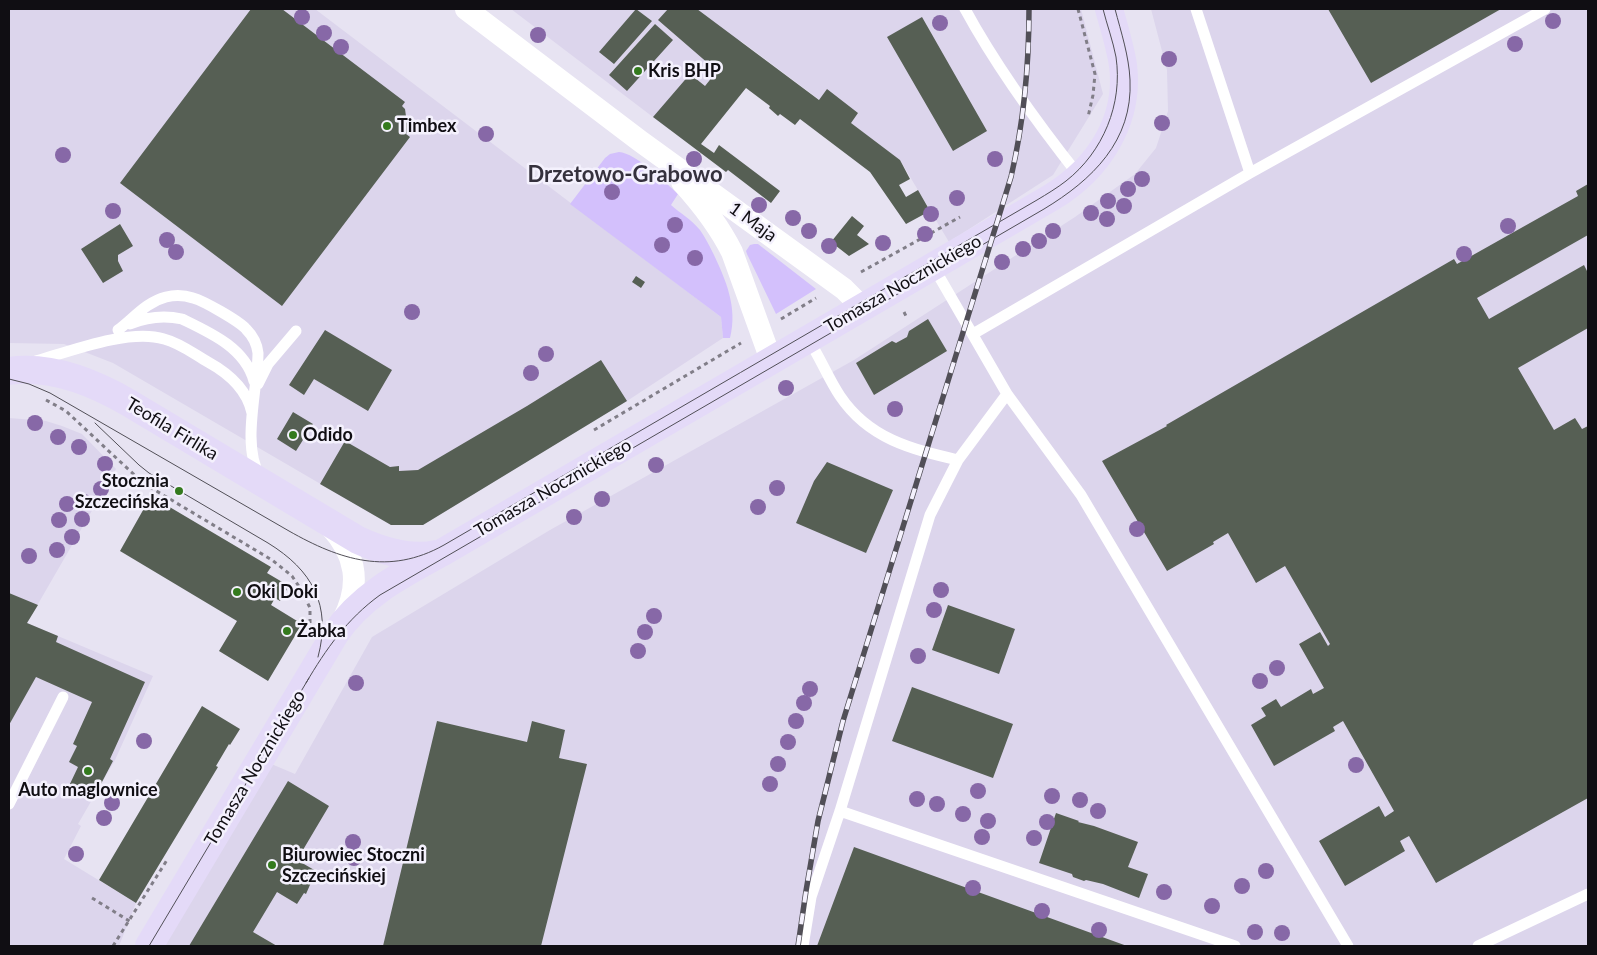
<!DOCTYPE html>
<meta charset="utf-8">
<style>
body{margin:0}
#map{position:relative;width:1597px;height:955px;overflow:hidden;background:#e7e3f2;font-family:Lato,sans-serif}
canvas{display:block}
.frame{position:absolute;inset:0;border:10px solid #100e13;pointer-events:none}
</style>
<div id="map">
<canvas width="1597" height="955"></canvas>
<div class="frame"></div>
</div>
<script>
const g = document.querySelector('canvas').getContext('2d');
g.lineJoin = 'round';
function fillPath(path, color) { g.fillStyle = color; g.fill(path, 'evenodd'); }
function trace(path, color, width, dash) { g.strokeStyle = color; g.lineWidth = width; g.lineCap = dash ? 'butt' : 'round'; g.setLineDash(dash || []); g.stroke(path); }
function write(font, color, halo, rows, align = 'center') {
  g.font = font + ' Lato,sans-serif'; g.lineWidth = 5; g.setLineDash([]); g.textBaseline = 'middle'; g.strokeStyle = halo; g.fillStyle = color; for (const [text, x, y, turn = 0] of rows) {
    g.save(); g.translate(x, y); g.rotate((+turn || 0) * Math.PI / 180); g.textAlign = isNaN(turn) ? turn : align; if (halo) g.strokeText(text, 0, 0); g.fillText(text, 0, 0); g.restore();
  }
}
fillPath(new Path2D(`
 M9,9H315L721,317L723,338L627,401L423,525H391L113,363L64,344L9,343Z
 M511,9H1081L1103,94L1053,175L949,242L900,160L741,41L670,130Z
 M1151,9H1588V946H160L269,763L295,774L372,637L550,530L854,360L1075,217L1135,174L1156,148L1168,111L1167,70Z
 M9,418L46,421L62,426L82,434L116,469L27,623L153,676L115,760L78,824L81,826L64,859L136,903L119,946H9Z`), '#dcd5ec');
fillPath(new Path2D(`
 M619,152C636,153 666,183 678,194L671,205C680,213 692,220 700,230C705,237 709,245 713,253C726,280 738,308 730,338H723L721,317L570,204L605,158L610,154Z
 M754,244H758L816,289L776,314L747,254L746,251L750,245Z`), '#d3c0fc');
fillPath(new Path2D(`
 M251,9H282L405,102L402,106L405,109L408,131L406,134L410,137L282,306L120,183Z
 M636,9L652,21L614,64L599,52Z
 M668,9H697L819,100L827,89L858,113L851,123L900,160L910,179L899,185L906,197L918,190L930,211L906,224L870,172L800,119L795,125L780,114L778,116L769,108L770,106L746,88L701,144L714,153L719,145L780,191L771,203L728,170L726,172L653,117L690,74L705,86L717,71L658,20Z
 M1328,9H1501L1371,83Z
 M922,17L987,131L953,151L887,37Z
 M655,24L673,40L627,91L609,75Z
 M1588,184V235L1477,298L1489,319L1584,265L1588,273V328L1518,368L1554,430L1575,418L1582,429L1588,426V798L1436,883L1409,836L1400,841L1405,851L1345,886L1319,841L1379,806L1385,817L1394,811L1343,721L1333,727L1335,731L1274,766L1251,725L1266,716L1261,708L1276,699L1281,707L1311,689L1313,694L1324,688L1299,644L1320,632L1328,646L1330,644L1285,566L1256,583L1228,533L1213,542L1214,544L1167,571L1102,461L1167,426L1166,425L1454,259L1457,264L1578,196L1576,191Z
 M852,216L864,226L857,235L869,244L849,256L831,242Z
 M120,224L133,246L118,255V261L123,271L103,283L81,249Z
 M636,276L645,282L641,288L632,282Z
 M928,319L947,351L874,395L856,363L892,341L896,343L907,337L909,331Z
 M325,330L392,370L368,411L314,379L304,395L289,385Z
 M601,360L627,401L423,525H391L320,484L345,441L390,467L399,466V471L418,470L527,406Z
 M293,412L313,424L296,451L277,439Z
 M827,462L893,490L866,553L796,523L814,481Z
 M151,496L271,567L267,573L289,586L280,601L275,598L271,605L302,624L268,681L219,651L237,621L120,551Z
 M9,593L38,605L27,623L58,636L56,642L145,682L110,759L113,761L92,801L68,788L78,767L69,762L77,746L73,744L92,702L36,677L9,725Z
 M948,605L1015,629L999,674L932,650Z
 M912,687L1013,724L993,778L892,741Z
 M202,706L240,729L230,745L229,744L216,766L218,767L136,903L99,880Z
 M437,721L527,742L532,721L565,730L559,758L587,764L541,946H383Z
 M288,781L329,806L297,860L316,871L306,894L304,893L297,904L277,892L253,932L277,946H189Z
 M1056,813L1079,821L1078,822L1094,826L1138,842L1128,867L1148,874L1139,898L1103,884L1086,880L1084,881L1073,877L1072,874L1039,863Z
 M854,847L1127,946H817Z`), '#565f54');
trace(new Path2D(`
 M1078,9L1095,74L1093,95L1088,117
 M861,272L960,217
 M904,312L907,318
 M781,319L816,298
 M46,400L66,411L143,483L272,560L292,576L302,591L310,608V623
 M594,430L741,343
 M92,898L131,922
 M113,946L167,860`), '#817e88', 3, [4, 4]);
trace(new Path2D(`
 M965,9C997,68 1038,124 1080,177
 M1196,9L1250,173
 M933,266L1007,394L1081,495L1348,946
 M130,324C147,317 164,315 182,319C211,333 245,348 254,381
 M118,330C134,318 146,302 166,297C174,295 184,295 193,298C204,301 239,321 246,329C253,336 257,344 258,353C258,388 241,446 260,476
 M973,334L1250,173L1545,9
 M808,339C820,357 828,378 840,396C869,439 911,449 958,460
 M33,362C68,352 129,328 164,339C180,343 194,354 208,362C228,373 247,389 252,413
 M258,384L268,364L296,331
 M9,804L63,697
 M840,811L1235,946
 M803,946L811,897L840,811L930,515L958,460L1007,394
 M1478,946L1588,894`), '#fff', 11);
trace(new Path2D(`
 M466,9L640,141L844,289L854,299L860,309
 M682,182C702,204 719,226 732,252L771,360
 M330,526C357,555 361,585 343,620`), '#fff', 22);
trace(new Path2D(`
 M9,371C51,365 93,382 129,403L358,540C382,551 410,560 437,554
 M149,946L335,634C362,594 403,574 443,552L1052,197C1098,169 1130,121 1123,65C1120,46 1114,27 1109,9`), '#e4daf8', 28);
trace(new Path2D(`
 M9,379L29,384L50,393L289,531C340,560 389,576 444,545L1037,200C1047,194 1057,188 1066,181C1103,152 1123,104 1116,57C1113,41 1107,25 1103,9
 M95,423L139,465L149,473L268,543C312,570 332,605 318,657
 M306,683C326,649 347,619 380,595L1044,209C1092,180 1133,141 1130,80C1129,56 1121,32 1115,9
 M149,946L309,678`), '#514f57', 1);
const rail = new Path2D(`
 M798,946L806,891L818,821L843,721L1011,177C1024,121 1029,66 1029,9`);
trace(rail, '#514f57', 5.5);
trace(rail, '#f4f1fd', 4, [11]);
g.fillStyle = '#8768a7';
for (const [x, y] of [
 [302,17],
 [1553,21],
 [940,23],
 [324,33],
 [538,35],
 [1515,44],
 [341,47],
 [1169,59],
 [1162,123],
 [486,134],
 [63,155],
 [694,159],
 [995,159],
 [1142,179],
 [1128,189],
 [612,192],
 [957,198],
 [1108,201],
 [759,205],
 [1124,206],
 [113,211],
 [1091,213],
 [931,214],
 [793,218],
 [1107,219],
 [675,225],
 [1508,226],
 [809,231],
 [1053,231],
 [925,234],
 [167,240],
 [1039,241],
 [883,243],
 [662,245],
 [829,246],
 [1023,249],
 [176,252],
 [1464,254],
 [695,258],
 [1002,262],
 [412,312],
 [546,354],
 [531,373],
 [786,388],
 [895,409],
 [35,423],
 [58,437],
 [79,447],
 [105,464],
 [656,465],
 [777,488],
 [101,489],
 [602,499],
 [84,502],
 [67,504],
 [758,507],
 [574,517],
 [82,519],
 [59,520],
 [1137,529],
 [72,537],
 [57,550],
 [29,556],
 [941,590],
 [934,610],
 [654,616],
 [645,632],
 [638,651],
 [918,656],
 [1277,668],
 [1260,681],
 [356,683],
 [810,689],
 [804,703],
 [796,721],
 [144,741],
 [788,742],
 [778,764],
 [1356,765],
 [770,784],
 [978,791],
 [1052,796],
 [917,799],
 [1080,800],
 [112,803],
 [937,804],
 [1098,811],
 [963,814],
 [104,818],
 [988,821],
 [1047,822],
 [982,837],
 [1034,838],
 [353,842],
 [76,854],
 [354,858],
 [1266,871],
 [1242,886],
 [973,888],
 [1164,892],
 [1212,906],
 [1042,911],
 [1099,930],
 [1255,932],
 [1282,933]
]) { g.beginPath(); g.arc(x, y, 8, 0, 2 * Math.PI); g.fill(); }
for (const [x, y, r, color] of [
 [638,71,5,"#347a1e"],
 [387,126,5,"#347a1e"],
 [293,435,5,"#347a1e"],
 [179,491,5,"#347a1e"],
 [237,592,5,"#347a1e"],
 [287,631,5,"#347a1e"],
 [88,771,5,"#347a1e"],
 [272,865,5,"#347a1e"]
]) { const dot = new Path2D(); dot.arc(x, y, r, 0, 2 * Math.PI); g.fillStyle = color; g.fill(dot); trace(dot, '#f4f1fd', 2); }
write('bold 18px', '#100e13', '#f4f1fd', [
 ["Kris BHP",648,71],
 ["Timbex",397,126],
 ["Odido",303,435],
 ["Stocznia",169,481,"right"],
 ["Szczecińska",169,502,"right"],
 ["Oki Doki",247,592],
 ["Żabka",297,631],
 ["Auto maglownice",88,790,"center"],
 ["Biurowiec Stoczni",282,855],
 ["Szczecińskiej",282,876]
], 'left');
write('18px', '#100e13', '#f4f1fd', [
 ["1 Maja",753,222,36],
 ["Tomasza Nocznickiego",903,284,-30],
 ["Teofila Firlika",172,429,31],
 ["Tomasza Nocznickiego",553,488,-30],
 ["Tomasza Nocznickiego",255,768,-59]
]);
write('bold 22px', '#35313d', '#f4f1fd', [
 ["Drzetowo-Grabowo",625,175]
]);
</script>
